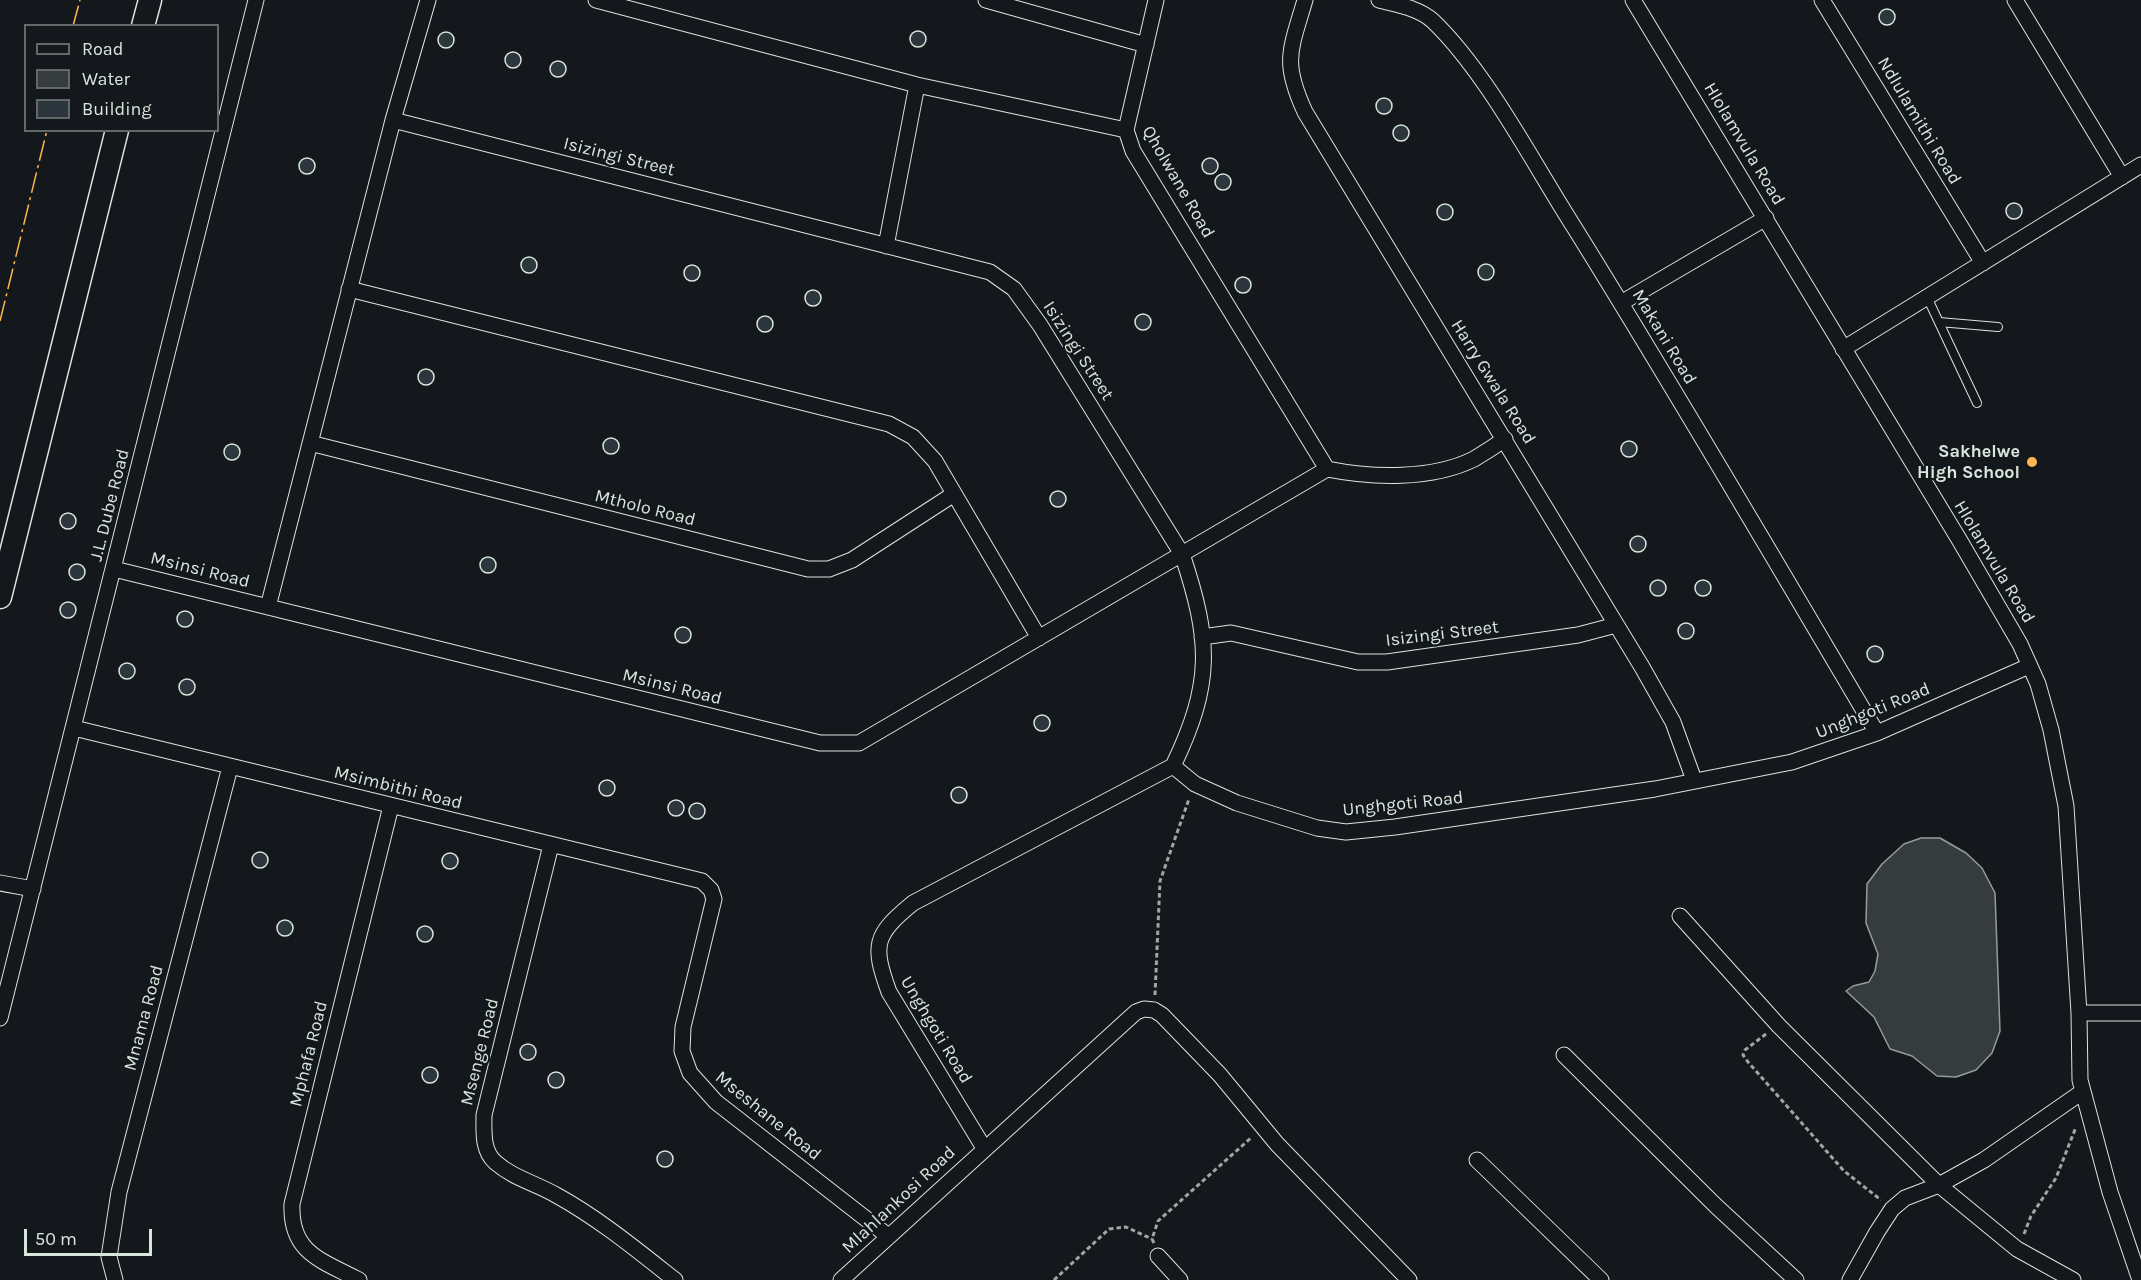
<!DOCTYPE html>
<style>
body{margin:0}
#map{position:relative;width:2141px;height:1280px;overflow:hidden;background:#14181c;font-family:Karla,sans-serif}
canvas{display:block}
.legend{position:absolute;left:24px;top:24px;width:195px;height:108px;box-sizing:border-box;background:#14181c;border:2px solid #626a69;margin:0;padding:8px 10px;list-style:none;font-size:18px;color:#d8e6dc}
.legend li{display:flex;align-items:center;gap:12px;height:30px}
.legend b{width:30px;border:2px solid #626a69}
.scale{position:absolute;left:24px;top:1229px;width:128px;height:27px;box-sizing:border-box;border:3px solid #d8e6dc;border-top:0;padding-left:8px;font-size:18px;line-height:21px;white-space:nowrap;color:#d8e6dc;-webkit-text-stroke:4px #14181c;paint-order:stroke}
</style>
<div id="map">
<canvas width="2141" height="1280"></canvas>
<ul class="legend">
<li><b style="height:8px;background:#14181c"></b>Road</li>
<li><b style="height:16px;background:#363b3e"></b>Water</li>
<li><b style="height:16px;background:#2c363c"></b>Building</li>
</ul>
<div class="scale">50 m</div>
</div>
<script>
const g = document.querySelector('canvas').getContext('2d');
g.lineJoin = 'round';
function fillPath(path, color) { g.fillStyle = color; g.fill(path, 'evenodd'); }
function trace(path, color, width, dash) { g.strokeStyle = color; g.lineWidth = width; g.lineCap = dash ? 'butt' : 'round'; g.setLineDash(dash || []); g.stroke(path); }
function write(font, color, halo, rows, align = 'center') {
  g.font = font + ' Karla,sans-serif'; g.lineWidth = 4.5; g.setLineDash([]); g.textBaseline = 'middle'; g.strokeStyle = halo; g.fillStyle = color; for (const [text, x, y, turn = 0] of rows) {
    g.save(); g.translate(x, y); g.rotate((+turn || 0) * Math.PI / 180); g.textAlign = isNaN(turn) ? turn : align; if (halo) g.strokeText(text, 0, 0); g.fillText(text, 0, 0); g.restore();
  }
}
const water = new Path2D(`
 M1921,838H1940L1966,853L1982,868L1995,893L2000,1031L1992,1053L1976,1070L1956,1077L1937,1076L1912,1056L1890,1049L1874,1017L1846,991L1853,986L1869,982L1875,971L1878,954L1866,923L1867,884L1882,864L1904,844Z`);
fillPath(water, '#363b3e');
trace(water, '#939e99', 1.5);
const building = new Path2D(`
 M1879 17a8 8 0 1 1 16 0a8 8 0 1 1-16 0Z
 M910 39a8 8 0 1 1 16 0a8 8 0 1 1-16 0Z
 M438 40a8 8 0 1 1 16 0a8 8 0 1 1-16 0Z
 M505 60a8 8 0 1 1 16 0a8 8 0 1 1-16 0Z
 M550 69a8 8 0 1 1 16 0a8 8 0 1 1-16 0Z
 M1376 106a8 8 0 1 1 16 0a8 8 0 1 1-16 0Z
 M1393 133a8 8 0 1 1 16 0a8 8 0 1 1-16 0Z
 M299 166a8 8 0 1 1 16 0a8 8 0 1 1-16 0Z
 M1202 166a8 8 0 1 1 16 0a8 8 0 1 1-16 0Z
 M1215 182a8 8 0 1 1 16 0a8 8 0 1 1-16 0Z
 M2006 211a8 8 0 1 1 16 0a8 8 0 1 1-16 0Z
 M1437 212a8 8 0 1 1 16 0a8 8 0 1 1-16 0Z
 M521 265a8 8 0 1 1 16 0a8 8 0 1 1-16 0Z
 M1478 272a8 8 0 1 1 16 0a8 8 0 1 1-16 0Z
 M684 273a8 8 0 1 1 16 0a8 8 0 1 1-16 0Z
 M1235 285a8 8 0 1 1 16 0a8 8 0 1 1-16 0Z
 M805 298a8 8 0 1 1 16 0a8 8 0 1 1-16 0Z
 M1135 322a8 8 0 1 1 16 0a8 8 0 1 1-16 0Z
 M757 324a8 8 0 1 1 16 0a8 8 0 1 1-16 0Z
 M418 377a8 8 0 1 1 16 0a8 8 0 1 1-16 0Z
 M603 446a8 8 0 1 1 16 0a8 8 0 1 1-16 0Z
 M1621 449a8 8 0 1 1 16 0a8 8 0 1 1-16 0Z
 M224 452a8 8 0 1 1 16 0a8 8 0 1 1-16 0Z
 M1050 499a8 8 0 1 1 16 0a8 8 0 1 1-16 0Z
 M60 521a8 8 0 1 1 16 0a8 8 0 1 1-16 0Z
 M1630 544a8 8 0 1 1 16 0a8 8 0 1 1-16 0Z
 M480 565a8 8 0 1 1 16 0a8 8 0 1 1-16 0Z
 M69 572a8 8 0 1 1 16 0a8 8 0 1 1-16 0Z
 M1695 588a8 8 0 1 1 16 0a8 8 0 1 1-16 0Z
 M1650 588a8 8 0 1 1 16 0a8 8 0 1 1-16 0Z
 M60 610a8 8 0 1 1 16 0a8 8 0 1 1-16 0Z
 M177 619a8 8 0 1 1 16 0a8 8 0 1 1-16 0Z
 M1678 631a8 8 0 1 1 16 0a8 8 0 1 1-16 0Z
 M675 635a8 8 0 1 1 16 0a8 8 0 1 1-16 0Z
 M1867 654a8 8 0 1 1 16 0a8 8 0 1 1-16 0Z
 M119 671a8 8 0 1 1 16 0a8 8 0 1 1-16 0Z
 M179 687a8 8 0 1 1 16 0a8 8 0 1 1-16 0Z
 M1034 723a8 8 0 1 1 16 0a8 8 0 1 1-16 0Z
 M599 788a8 8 0 1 1 16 0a8 8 0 1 1-16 0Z
 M951 795a8 8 0 1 1 16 0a8 8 0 1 1-16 0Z
 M668 808a8 8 0 1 1 16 0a8 8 0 1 1-16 0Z
 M689 811a8 8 0 1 1 16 0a8 8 0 1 1-16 0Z
 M252 860a8 8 0 1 1 16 0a8 8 0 1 1-16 0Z
 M442 861a8 8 0 1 1 16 0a8 8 0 1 1-16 0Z
 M277 928a8 8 0 1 1 16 0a8 8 0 1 1-16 0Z
 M417 934a8 8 0 1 1 16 0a8 8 0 1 1-16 0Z
 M520 1052a8 8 0 1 1 16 0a8 8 0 1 1-16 0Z
 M422 1075a8 8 0 1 1 16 0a8 8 0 1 1-16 0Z
 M548 1080a8 8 0 1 1 16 0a8 8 0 1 1-16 0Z
 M657 1159a8 8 0 1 1 16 0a8 8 0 1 1-16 0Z`);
fillPath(building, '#2c363c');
trace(building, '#d8e6dc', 1.5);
const lane = new Path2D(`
 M1927,297L1977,403
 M1939,322L1998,327`);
const street = new Path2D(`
 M596,0L917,85L1126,130
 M986,0L1146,45
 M1156,0L1126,130L1133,151L1327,469C1372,478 1432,480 1474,459C1484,453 1495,446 1505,439
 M1305,0C1290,51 1282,62 1305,112L1642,667L1673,722L1694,780
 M1379,0C1398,5 1419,8 1433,21C1487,73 1533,163 1574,227C1678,394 1777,564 1877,733
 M1633,0L1960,541L2020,644L2038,684L2051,730L2066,806L2079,1013L2080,1080L2110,1192L2140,1280
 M1822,0L1983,263
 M2015,0L2122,177
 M393,120L990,272L1014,289L1040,325L1182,554C1211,641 1213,683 1173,766
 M886,246L917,85
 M349,289L889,424L913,437L935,461L1039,638
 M1621,303L1766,218
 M1843,349L2141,165
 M310,443L808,569H829L852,560L954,494
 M114,569L820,743H859L1327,469
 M268,607L393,120L428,0
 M1202,637L1231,633L1358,662H1387L1578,635L1616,625
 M74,728L702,881L711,890L714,899L683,1027L682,1051L690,1073L716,1102L888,1236
 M1173,766L1195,784L1237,803L1317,828L1346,832L1395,827L1655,789L1792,762L1877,733L2029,666
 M551,845L484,1115C484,1131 482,1150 495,1162C513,1178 535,1183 556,1195C598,1218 637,1250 675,1280
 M0,883L33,889
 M1680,916L1779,1026L1939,1185L2017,1249L2073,1280
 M2079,1013H2141
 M0,1018L256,0
 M1564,1055L1716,1206L1796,1280
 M984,1148L889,992C872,945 874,935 913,903L1173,766
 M1477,1160L1601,1280
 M1158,1256L1180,1280
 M115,1280L109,1257L119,1192L230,767
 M359,1280C321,1260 290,1253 292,1204L391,806
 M841,1280L1136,1012L1144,1009L1154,1010L1162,1015L1220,1075L1277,1144L1409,1280
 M1850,1280L1877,1232L1892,1209L1905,1198L1939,1185L1984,1160L2082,1092`);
const secondary = new Path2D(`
 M143,26L150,0
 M0,597L117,130`);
trace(lane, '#d8e6dc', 10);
trace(street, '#d8e6dc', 17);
trace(secondary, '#d8e6dc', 25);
trace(new Path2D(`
 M1155,995L1160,881L1189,799
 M1766,1034L1745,1050L1743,1055L1748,1062L1844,1171L1881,1200
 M2024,1234L2031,1216L2056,1178L2076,1127
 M1154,1243L1152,1239L1158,1221L1252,1137
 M1054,1280L1109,1229L1126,1227L1152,1239`), '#9da8a2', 3, [4.5, 3]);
trace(lane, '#14181c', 8);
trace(street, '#14181c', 15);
trace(secondary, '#14181c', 22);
trace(new Path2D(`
 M73,26L80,0
 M0,321L47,130`), '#ffb74d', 1.5, [21, 4.5, 3, 4.5]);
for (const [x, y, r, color] of [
 [2032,462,6,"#ffb74d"]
]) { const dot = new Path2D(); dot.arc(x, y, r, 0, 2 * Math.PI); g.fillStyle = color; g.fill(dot); trace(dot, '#14181c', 2); }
write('18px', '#d8e6dc', '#14181c', [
 ["Ndlulamithi Road",1919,121,59],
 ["Hlolamvula Road",1744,144,59],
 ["Isizingi Street",619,157,14],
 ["Qholwane Road",1178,182,60],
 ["Makani Road",1664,337,59],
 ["Isizingi Street",1078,351,57],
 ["Harry Gwala Road",1493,382,58],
 ["J.L. Dube Road",110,505,-76],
 ["Mtholo Road",645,508,14],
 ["Hlolamvula Road",1994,562,59],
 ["Msinsi Road",200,570,14],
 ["Isizingi Street",1442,634,-7],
 ["Msinsi Road",672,687,14],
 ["Unghgoti Road",1873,711,-22],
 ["Msimbithi Road",398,788,14],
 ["Unghgoti Road",1403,804,-6],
 ["Mnama Road",144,1018,-75],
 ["Unghgoti Road",936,1030,59],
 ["Msenge Road",480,1052,-76],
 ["Mphafa Road",309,1054,-76],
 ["Mseshane Road",768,1116,39],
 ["Mlahlankosi Road",899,1200,-43]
]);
write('bold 18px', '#d8e6dc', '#14181c', [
 ["Sakhelwe",2020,452],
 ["High School",2020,473]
], 'right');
</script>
